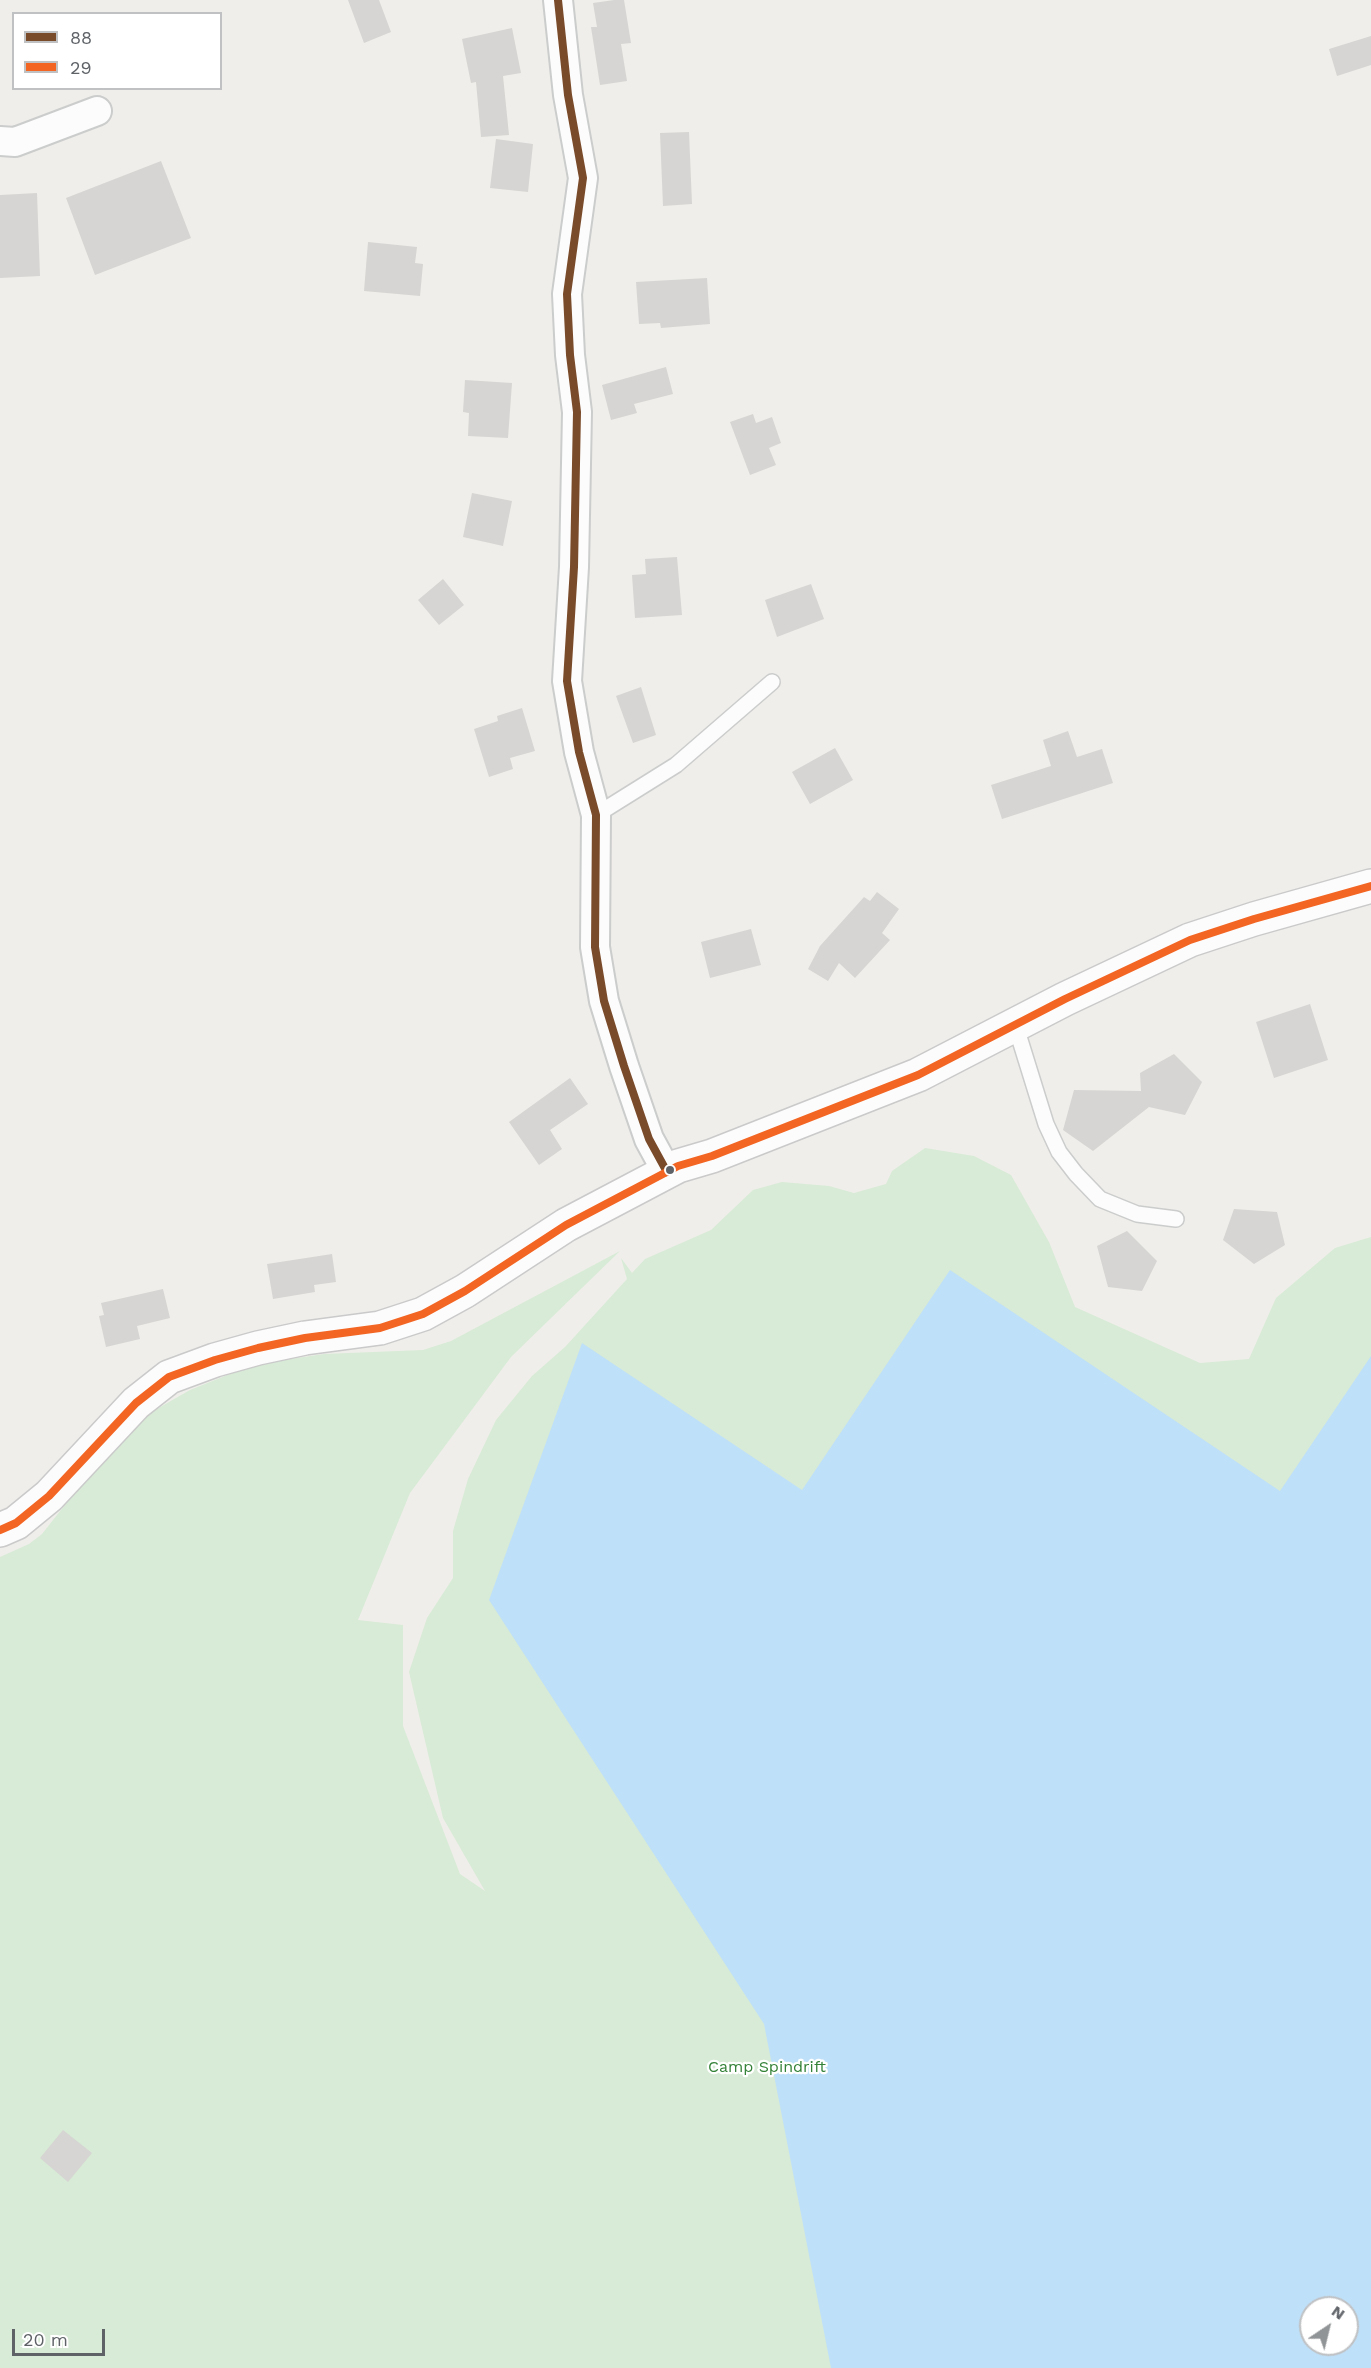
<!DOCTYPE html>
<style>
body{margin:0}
#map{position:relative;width:1371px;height:2368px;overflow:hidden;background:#efeeea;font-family:"Work Sans",sans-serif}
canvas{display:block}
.legend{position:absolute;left:12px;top:12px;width:210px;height:78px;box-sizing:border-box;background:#fff;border:2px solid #bfc1c3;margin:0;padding:8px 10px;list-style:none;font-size:18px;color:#5f6368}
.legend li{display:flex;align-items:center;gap:12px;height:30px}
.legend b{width:30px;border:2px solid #bfc1c3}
.north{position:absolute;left:1299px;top:2296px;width:60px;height:60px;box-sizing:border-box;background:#fff;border:2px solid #bfc1c3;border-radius:50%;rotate:35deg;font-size:16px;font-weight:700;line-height:24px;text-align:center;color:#5f6368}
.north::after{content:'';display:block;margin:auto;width:21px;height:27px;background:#919496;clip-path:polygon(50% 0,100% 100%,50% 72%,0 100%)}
.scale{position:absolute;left:12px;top:2329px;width:93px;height:27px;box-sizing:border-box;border:3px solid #5f6368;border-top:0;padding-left:8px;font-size:18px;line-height:21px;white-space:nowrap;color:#5f6368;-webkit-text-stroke:4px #fff;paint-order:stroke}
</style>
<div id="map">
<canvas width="1371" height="2368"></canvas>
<ul class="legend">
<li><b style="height:8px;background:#7a4b2a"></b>88</li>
<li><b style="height:8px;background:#f26522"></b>29</li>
</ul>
<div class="north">N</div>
<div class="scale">20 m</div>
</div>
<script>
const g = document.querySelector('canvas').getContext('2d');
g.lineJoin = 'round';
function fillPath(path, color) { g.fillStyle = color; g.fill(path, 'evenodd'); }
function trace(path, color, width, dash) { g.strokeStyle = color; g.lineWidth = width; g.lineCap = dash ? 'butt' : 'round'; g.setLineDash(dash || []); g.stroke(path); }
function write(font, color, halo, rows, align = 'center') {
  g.font = font + ' "Work Sans",sans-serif'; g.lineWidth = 4.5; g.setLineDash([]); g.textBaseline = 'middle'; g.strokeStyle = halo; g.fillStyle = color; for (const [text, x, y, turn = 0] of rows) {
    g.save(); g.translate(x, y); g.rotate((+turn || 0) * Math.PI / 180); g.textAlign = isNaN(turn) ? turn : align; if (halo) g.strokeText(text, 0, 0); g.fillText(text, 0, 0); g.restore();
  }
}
fillPath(new Path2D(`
 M925,1148L974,1156L1011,1175L1049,1242L1075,1307L1200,1363L1249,1359L1276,1298L1335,1248L1371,1237V2368H0V1557L29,1544L42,1534L120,1435L155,1410L190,1390L235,1372L276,1361L324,1354L423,1350L451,1341L620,1251L511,1357L410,1493L358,1620L403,1625V1726L460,1874L485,1891L443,1818L409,1672L427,1618L453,1578V1531L468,1479L496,1420L532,1376L565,1347L627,1279L621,1258L632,1273L645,1259L711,1230L753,1190L782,1182L829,1186L854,1193L886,1184L892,1171ZM1311,2308H1347V2344H1311Z`), '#d8ebd6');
fillPath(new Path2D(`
 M950,1270L1280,1491L1371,1356V2368H831L764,2024L489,1600L582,1343L802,1490ZM1311,2308H1347V2344H1311Z`), '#bfe0f9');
fillPath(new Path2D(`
 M348,0H379L391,32L364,43Z
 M614,0H624L631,43L621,44L627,81L600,85L591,27H597L593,3Z
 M512,28L521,73L503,76L509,135L481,137L476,82L471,83L462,39Z
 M1371,36V65L1337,76L1329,49Z
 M689,132L692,204L663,206L660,133Z
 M496,139L533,144L528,192L490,188Z
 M161,161L191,238L95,275L66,198Z
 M37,193L40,276L0,278V195Z
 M368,242L417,247L415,263L423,264L420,296L364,291Z
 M707,278L710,324L661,328L660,323L639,324L636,282Z
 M666,367L673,394L634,404L637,413L611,420L602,385Z
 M465,380L512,383L508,438L468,436L469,413L463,412Z
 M753,414L756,423L772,417L781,443L769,448L776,465L750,475L730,422Z
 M472,493L512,501L503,546L463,537Z
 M677,557L682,615L635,618L632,575L646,574L645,559Z
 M443,579L464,605L439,625L418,600Z
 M811,584L824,619L777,637L765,600Z
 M641,687L656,735L633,743L616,696Z
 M522,708L535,751L510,758L513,769L489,777L474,729L498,721L497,716Z
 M1068,731L1077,757L1102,749L1113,783L1002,819L991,785L1051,766L1043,740Z
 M835,748L853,780L810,804L792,772Z
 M877,892L899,909L882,933L890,940L855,978L839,963L828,981L808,969L820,946L864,897L870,901Z
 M751,929L761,965L710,978L701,942Z
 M1310,1004L1328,1060L1274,1078L1256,1022Z
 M1174,1054L1202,1082L1185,1115L1149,1107L1093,1151L1063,1130L1074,1090L1141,1091L1140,1073Z
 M570,1078L588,1104L550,1130L562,1149L539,1165L509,1122Z
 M1234,1209L1277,1212L1285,1245L1254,1264L1223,1240Z
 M1127,1231L1157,1261L1142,1291L1108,1287L1097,1246Z
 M332,1254L336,1282L314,1285L315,1292L273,1299L267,1264Z
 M163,1289L170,1318L137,1326L140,1339L106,1347L99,1316L104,1315L101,1303Z
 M63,2130L92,2153L68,2182L40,2158Z`), '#d6d5d3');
const lane = new Path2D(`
 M596,815L676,765L772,682
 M1015,1024L1046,1124L1059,1152L1076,1174L1100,1199L1137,1214L1176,1219`);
const street = new Path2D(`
 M558,0L568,95L583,178L567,294L570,355L577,412L574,567L567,681L579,752L596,815L595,947L604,1001L624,1066L649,1139L667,1172
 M0,141L15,142L97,111`);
const secondary = new Path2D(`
 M0,1530L16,1523L49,1496L136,1403L169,1377L215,1360L258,1348L305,1338L380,1328L423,1314L465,1291L566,1225L678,1166L712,1156L918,1075L1065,999L1190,940L1254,919L1371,886`);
trace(lane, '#cbcccc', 18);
trace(street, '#cbcccc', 32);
trace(secondary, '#cacacb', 36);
trace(lane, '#fdfcfc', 15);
trace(street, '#fdfcfc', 28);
trace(secondary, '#fdfcfc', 33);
trace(new Path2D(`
 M558,0L568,95L583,178L567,294L570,355L577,412L574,567L567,681L579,752L596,815L595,947L604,1001L624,1066L649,1139L667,1172`), '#7a4b2a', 8);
trace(new Path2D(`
 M0,1530L16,1523L49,1496L136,1403L169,1377L215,1360L258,1348L305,1338L380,1328L423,1314L465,1291L566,1225L678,1166L712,1156L918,1075L1065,999L1190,940L1254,919L1371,886`), '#f26522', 8);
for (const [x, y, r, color] of [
 [670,1170,5,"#5f6368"]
]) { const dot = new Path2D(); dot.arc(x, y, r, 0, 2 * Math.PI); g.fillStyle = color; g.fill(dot); trace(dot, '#fff', 2); }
write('16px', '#348238', '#fff', [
 ["Camp Spindrift",767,2067]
]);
</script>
